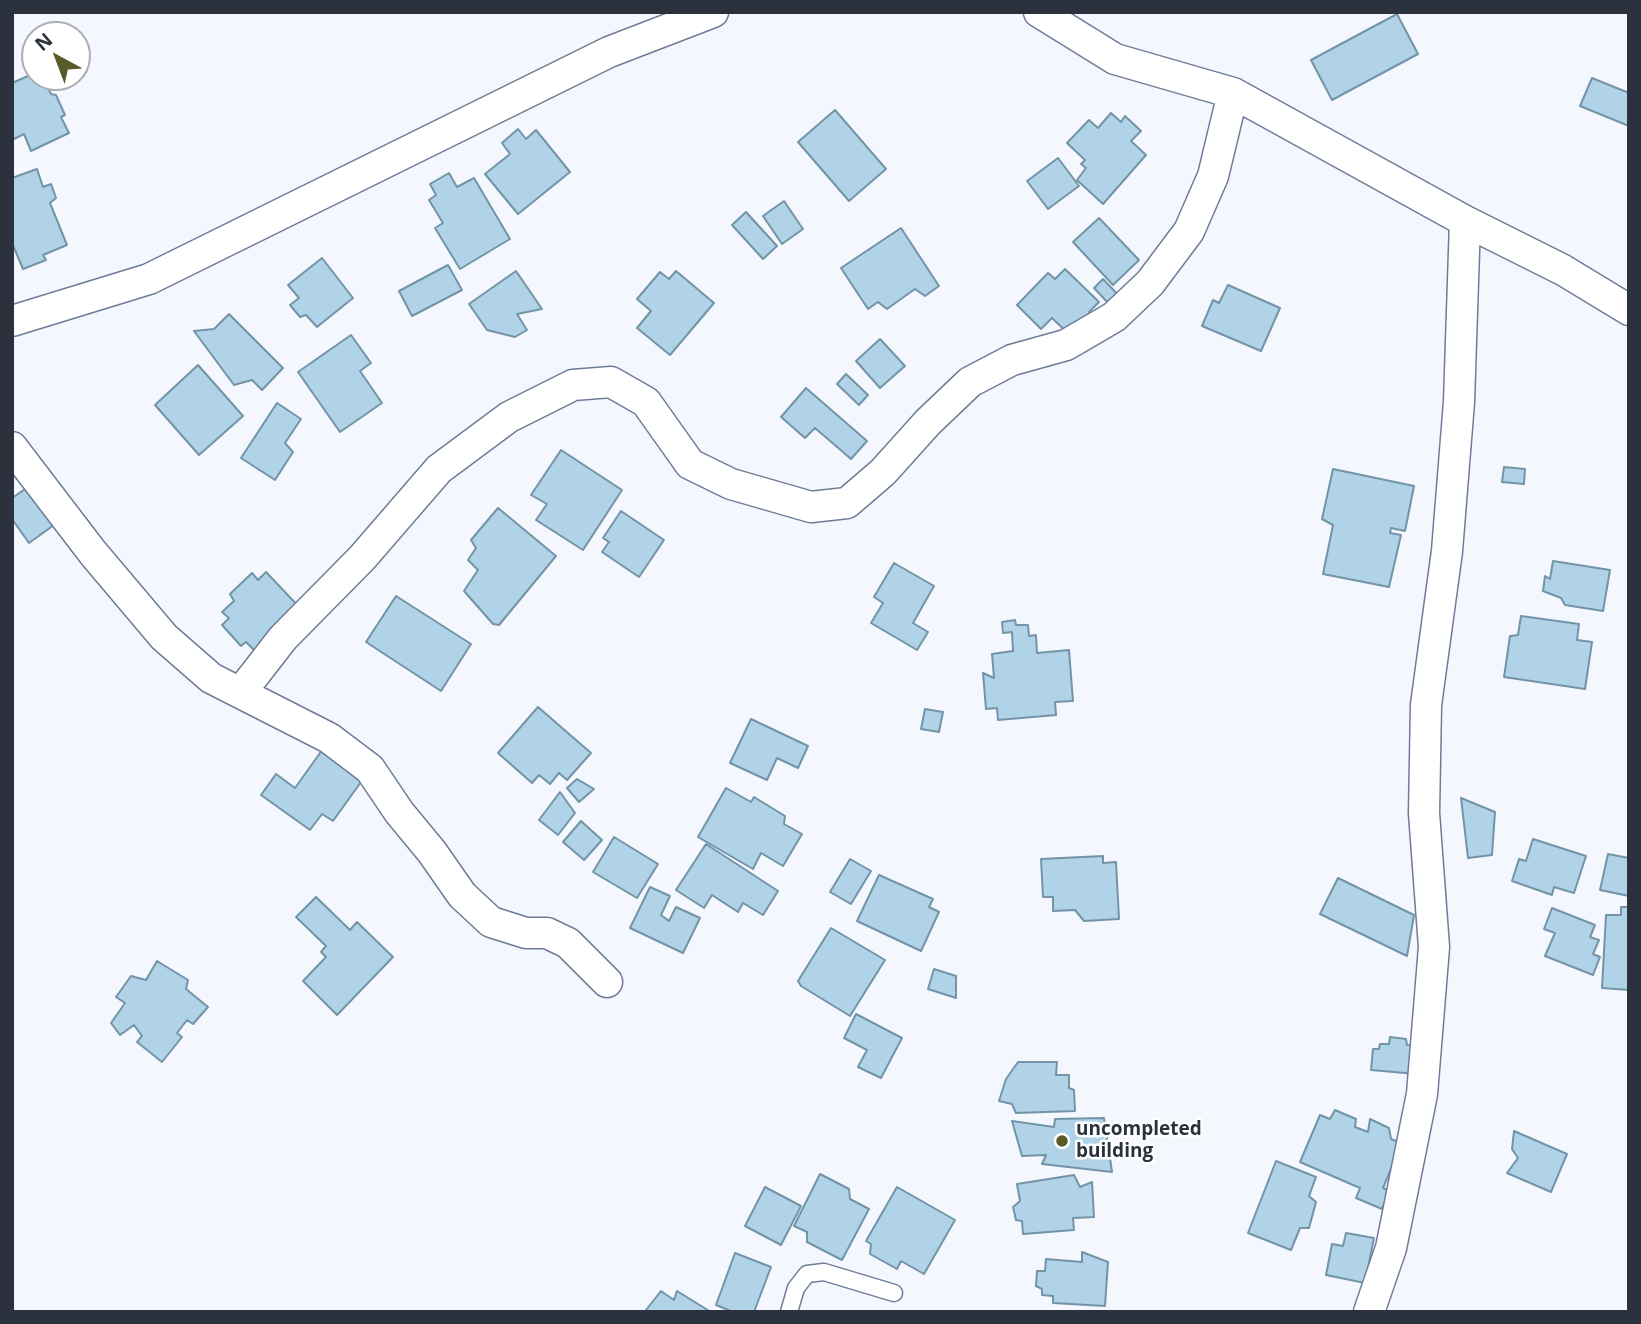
<!DOCTYPE html>
<style>
body{margin:0}
#map{position:relative;width:1641px;height:1324px;overflow:hidden;background:#f4f7fe;font-family:"Open Sans",sans-serif}
canvas{display:block}
.frame{position:absolute;inset:0;border:14px solid #2b313d;pointer-events:none}
.north{position:absolute;left:21px;top:21px;width:70px;height:70px;box-sizing:border-box;background:#fff;border:2px solid #aaadb1;border-radius:50%;rotate:319deg;font-size:19px;font-weight:700;line-height:28px;text-align:center;color:#2b313d}
.north::after{content:'';display:block;margin:auto;width:24px;height:32px;background:#585b28;clip-path:polygon(50% 0,100% 100%,50% 72%,0 100%)}
</style>
<div id="map">
<canvas width="1641" height="1324"></canvas>
<div class="frame"></div>
<div class="north">N</div>
</div>
<script>
const g = document.querySelector('canvas').getContext('2d');
g.lineJoin = 'round';
function fillPath(path, color) { g.fillStyle = color; g.fill(path, 'evenodd'); }
function trace(path, color, width, dash) { g.strokeStyle = color; g.lineWidth = width; g.lineCap = dash ? 'butt' : 'round'; g.setLineDash(dash || []); g.stroke(path); }
function write(font, color, halo, rows, align = 'center') {
  g.font = font + ' "Open Sans",sans-serif'; g.lineWidth = 5; g.setLineDash([]); g.textBaseline = 'middle'; g.strokeStyle = halo; g.fillStyle = color; for (const [text, x, y, turn = 0] of rows) {
    g.save(); g.translate(x, y); g.rotate((+turn || 0) * Math.PI / 180); g.textAlign = isNaN(turn) ? turn : align; if (halo) g.strokeText(text, 0, 0); g.fillText(text, 0, 0); g.restore();
  }
}
const building = new Path2D(`
 M1397,14L1418,54L1332,100L1311,60Z
 M35,73V77H43L51,94L56,95L65,115L61,117L69,133L31,151L24,134L12,140V83Z
 M1592,78L1629,93V126L1580,106Z
 M835,110L886,169L849,201L798,142Z
 M1111,113L1121,122L1125,116L1141,131L1131,141L1146,155L1103,204L1077,180L1086,168L1081,164L1085,160L1067,143L1089,120L1098,128Z
 M518,129L526,139L536,130L570,172L518,214L485,174L510,154L502,143Z
 M1058,158L1079,186L1048,209L1027,181Z
 M37,169L43,187L51,184L56,198L50,203L67,245L43,255L46,260L23,269L12,243V178Z
 M449,173L457,187L474,178L510,239L460,269L435,228L443,223L429,200L436,195L430,184Z
 M784,201L803,229L782,244L763,216Z
 M746,212L777,246L763,259L732,225Z
 M1099,218L1139,260L1113,285L1073,242Z
 M901,228L939,286L925,296L915,289L887,309L878,302L868,309L841,268Z
 M322,258L353,298L317,327L306,315L300,317L290,305L299,298L288,285Z
 M448,265L462,290L412,316L399,291Z
 M1065,269L1099,302L1089,312L1097,319L1072,337L1052,318L1041,329L1017,305L1048,273L1055,279Z
 M516,271L542,309L517,314L527,330L515,337L487,330L469,304Z
 M676,271L714,303L670,355L637,328L651,311L637,299L660,272L669,279Z
 M1103,279L1121,298L1111,306L1094,288Z
 M1228,285L1280,308L1261,351L1202,326L1213,300L1219,303Z
 M229,314L283,368L262,390L252,380L234,385L194,331L214,329Z
 M351,335L371,363L360,371L382,403L340,432L298,372Z
 M880,339L905,366L880,388L856,361Z
 M198,365L243,416L199,455L155,405Z
 M846,374L868,395L859,405L837,384Z
 M806,388L867,441L851,459L815,428L805,438L781,417Z
 M277,403L301,419L285,443L293,452L275,480L241,458Z
 M561,450L622,490L583,550L536,520L547,504L531,495Z
 M1504,467L1525,469L1524,484L1502,482Z
 M1333,469L1414,486L1405,531L1391,528L1390,533L1401,535L1389,587L1323,574L1333,525L1322,519Z
 M28,487L54,525L29,543L12,519V498Z
 M498,508L556,556L499,625L493,624L464,591L478,570L468,560L476,548L471,540Z
 M621,511L664,540L639,577L602,552L609,542L603,538Z
 M1553,561L1610,570L1603,611L1565,605L1561,598L1543,591L1545,576L1550,579Z
 M894,563L934,586L913,623L928,632L917,650L871,623L883,603L874,597Z
 M266,572L301,609L256,652L246,642L241,646L222,625L229,618L222,612L234,601L230,594L252,573L258,580Z
 M396,596L471,644L441,691L366,642Z
 M1521,616L1579,624L1577,640L1592,642L1585,689L1504,677L1510,636L1518,635Z
 M1015,620L1016,625H1028L1029,636L1036,635L1037,653L1069,650L1073,701L1055,702L1056,715L998,720L997,708L986,709L983,673L994,678L992,654L1013,651L1012,632L1003,633L1002,622Z
 M538,707L591,753L567,780L559,773L550,784L539,775L532,783L498,753Z
 M925,709L943,712L939,732L921,729Z
 M751,719L808,746L798,768L777,758L767,780L730,763Z
 M325,746L366,775L333,821L322,814L310,830L261,795L276,774L295,788Z
 M577,779L594,789L579,802L567,788Z
 M726,788L751,802L754,797L785,816L784,824L802,834L783,866L761,853L753,869L698,837Z
 M560,792L575,813L558,835L539,820Z
 M1461,798L1495,812L1492,855L1468,858Z
 M581,821L602,840L584,860L563,842Z
 M614,837L658,864L637,898L593,872Z
 M1533,839L1586,856L1574,893L1554,887L1552,895L1512,881L1519,859L1526,861Z
 M706,844L778,891L763,915L743,903L738,912L712,895L704,908L676,890Z
 M1608,854L1629,858V896L1600,890Z
 M1103,856V863L1116,862L1119,919L1084,921L1075,910L1053,911V897H1043L1041,859Z
 M850,859L871,871L851,904L830,892Z
 M879,875L933,899L929,907L939,912L921,951L857,921Z
 M1338,878L1414,915L1407,956L1320,914Z
 M650,887L670,896L661,915L669,921L676,907L700,918L683,953L630,928Z
 M316,897L350,930L357,922L393,957L337,1015L303,981L326,957L321,952L326,946L296,917Z
 M1621,907H1629V990L1602,988L1606,915H1621Z
 M1552,908L1595,925L1590,937L1599,940L1593,954L1600,957L1593,975L1545,956L1555,933L1544,929Z
 M831,928L885,960L850,1016L801,986L798,981Z
 M157,961L188,980L186,989L208,1007L193,1024L187,1020L177,1033L182,1037L162,1062L137,1042L142,1036L134,1025L120,1035L111,1023L125,1003L116,997L131,976L146,980Z
 M934,969L956,976V998L928,989Z
 M856,1014L902,1038L881,1078L858,1067L867,1050L844,1038Z
 M1390,1037L1406,1039L1407,1045L1419,1046L1416,1074L1371,1070L1373,1049H1379L1380,1044H1389Z
 M1018,1062H1057L1056,1075H1069V1088L1074,1090L1075,1111L1016,1113L1012,1104L999,1101L1006,1079Z
 M1335,1110L1356,1119L1355,1127L1368,1132L1370,1119L1389,1128L1391,1139L1402,1143L1383,1188L1390,1191L1382,1209L1356,1198L1360,1188L1300,1162L1320,1115L1330,1119Z
 M1104,1118L1112,1172L1042,1164L1046,1155L1022,1156L1012,1121L1054,1127L1055,1119Z
 M1514,1131L1567,1154L1551,1192L1507,1173L1518,1158L1512,1149Z
 M1276,1161L1316,1177L1309,1196L1316,1202L1309,1228H1300L1291,1250L1248,1233Z
 M820,1174L849,1189L850,1199L869,1209L842,1260L807,1242V1232L794,1226Z
 M1074,1175L1080,1187L1092,1182L1094,1217L1073,1218L1074,1230L1023,1234L1022,1221L1016,1220L1013,1207L1020,1201L1017,1184Z
 M765,1187L801,1206L781,1245L745,1226Z
 M897,1187L955,1220L924,1274L901,1261L897,1269L870,1254L871,1244L866,1241Z
 M1346,1233L1374,1238L1365,1283L1326,1275L1332,1244L1343,1246Z
 M1082,1252L1108,1262L1105,1306L1053,1303V1296L1042,1295V1289L1036,1286L1037,1271H1045L1046,1259L1082,1262Z
 M735,1253L771,1267L754,1312H733L716,1305Z
 M661,1291L674,1300L677,1291L711,1312H649L646,1310Z`);
fillPath(building, '#b0d3e7');
trace(building, '#7394a7', 2);
const lane = new Path2D(`
 M789,1312L796,1288L807,1274L824,1272L894,1293`);
const street = new Path2D(`
 M1039,12L1115,59L1233,93L1465,221L1563,270L1629,310
 M12,321L149,279L609,52L713,12
 M12,447L93,553L164,637L211,678L329,738L370,769L399,812L432,852L462,895L491,922L526,933H547L568,943L607,982
 M241,692L283,638L362,558L439,469L509,417L573,385L611,382L646,402L690,464L731,484L811,507L847,503L883,472L928,422L970,382L1012,360L1066,345L1114,317L1150,283L1189,231L1213,176L1233,93
 M1369,1312L1391,1248L1422,1094L1434,947L1424,813L1426,705L1447,551L1459,402L1465,221`);
trace(lane, '#6f7c98', 19);
trace(street, '#6f7c98', 33);
trace(lane, '#fff', 16);
trace(street, '#fff', 30);
for (const [x, y, r, color] of [
 [1062,1141,7,"#585b28"]
]) { const dot = new Path2D(); dot.arc(x, y, r, 0, 2 * Math.PI); g.fillStyle = color; g.fill(dot); trace(dot, '#fff', 2.5); }
write('bold 19px', '#2b313d', '#fff', [
 ["uncompleted",1076,1130],
 ["building",1076,1152]
], 'left');
</script>
